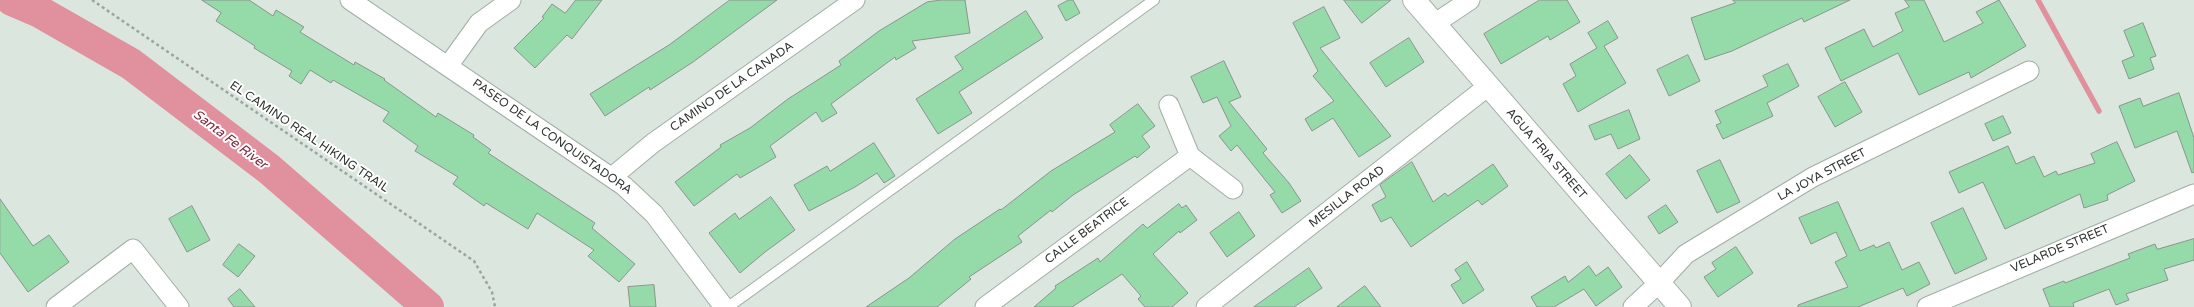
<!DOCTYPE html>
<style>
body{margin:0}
canvas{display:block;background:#dbe6de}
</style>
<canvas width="2194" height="307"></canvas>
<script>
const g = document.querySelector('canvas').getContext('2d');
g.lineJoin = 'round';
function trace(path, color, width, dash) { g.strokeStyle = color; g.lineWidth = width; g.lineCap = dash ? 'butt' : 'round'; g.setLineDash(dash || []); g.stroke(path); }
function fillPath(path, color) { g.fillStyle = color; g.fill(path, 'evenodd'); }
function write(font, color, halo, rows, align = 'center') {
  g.font = font + ' "Varela Round",sans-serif'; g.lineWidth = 4; g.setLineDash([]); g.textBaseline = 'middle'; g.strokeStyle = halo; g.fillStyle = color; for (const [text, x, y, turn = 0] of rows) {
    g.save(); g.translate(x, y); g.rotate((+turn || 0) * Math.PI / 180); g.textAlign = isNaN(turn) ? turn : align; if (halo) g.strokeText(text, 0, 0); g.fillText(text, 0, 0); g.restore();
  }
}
trace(new Path2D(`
 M2038,0L2099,111`), '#e1909d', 5.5);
trace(new Path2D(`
 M12,0L40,12L131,64L269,169L428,307`), '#e1909d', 32);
const building = new Path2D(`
 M202,0H249L273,16L276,10L304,27L300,32L354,65L355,62L385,79L384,80L436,117L438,113L474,135L473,137L491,150L488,153L595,223L592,228L635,264L619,282L588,256L594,250L537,213L528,229L486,203L484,206L453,184L458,177L415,151L418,146L383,121L389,112L333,80L331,83L310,70L301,84L289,76L292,71L254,48L255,46L216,21L221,13Z
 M576,0H602L572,39L567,35L535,68L514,48L544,18L542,17L552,4L565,13Z
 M730,0H777L693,62L650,90L649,87L605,116L590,94L669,45Z
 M942,0H965L970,33L912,41L916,48L896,60L895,57L831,104L837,113L822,122L816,112L770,146L776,157L740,178L737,174L694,206L675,182L721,147L720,145L750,128L788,99L841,65L839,61L879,31L927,2Z
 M1069,0H1073L1080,13L1066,21L1058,6Z
 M1344,0H1391L1362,23Z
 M1540,0H1567L1580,22L1550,40L1548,36L1501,64L1484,34Z
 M1733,0H1850L1804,22L1802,18L1732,51L1705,60L1691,18L1735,3Z
 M1905,0H1924L1944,42L1983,23L1976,12L1999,0L2026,46L1971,78L1969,72L1919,95L1898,53L1841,81L1825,48L1864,29L1873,47L1903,31L1895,13L1909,7Z
 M1324,7L1340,38L1320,48L1391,136L1359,157L1333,118L1312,131L1305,119L1334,101L1313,76L1318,71L1293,23Z
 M1026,11L1043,38L959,92L972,113L938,134L916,99L963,69L955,57Z
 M1608,21L1618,38L1604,46L1626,83L1578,112L1563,84L1576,76L1570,64L1597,48L1588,33Z
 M2143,23L2156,56L2150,58L2154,69L2129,79L2122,61L2134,56L2124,31Z
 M1409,38L1424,62L1386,87L1370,63Z
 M1688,55L1700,81L1669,96L1657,70Z
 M1224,61L1241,97L1229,102L1267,149L1263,153L1289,183L1301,201L1282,213L1270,195L1275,192L1237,145L1231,151L1219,136L1231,126L1217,97L1203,103L1191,77Z
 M1788,64L1799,86L1767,103L1773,116L1723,139L1716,125L1721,123L1715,111L1768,86L1763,76Z
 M1845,82L1862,112L1835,127L1818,97Z
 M2179,93L2194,138V172L2192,173L2177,131L2135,148L2119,106L2140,98L2143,106Z
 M1138,104L1155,126L1142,136L1150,147L1137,158L1135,156L1073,195L1052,212L1051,210L1018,236L1022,242L969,277L971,279L937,307H866L909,278L955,239L1000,209L1001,210L1051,171L1115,132L1110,125Z
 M1629,110L1640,139L1618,149L1611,134L1595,140L1589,126Z
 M2003,116L2011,133L1993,141L1985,124Z
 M2117,142L2135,181L2107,195L2108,200L2084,208L2080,194L2005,229L1983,182L1959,193L1949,172L2008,146L2016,164L2034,156L2044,177L2056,171L2058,175L2095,163L2091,154Z
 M874,143L895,176L884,183L877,173L855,187L809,211L794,185L827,166L830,171Z
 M1630,155L1650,180L1626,199L1606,174Z
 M1720,160L1740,202L1717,213L1697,171Z
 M1412,162L1433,202L1445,193L1448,196L1493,164L1508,186L1482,205L1478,200L1411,247L1391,217L1381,222L1372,205L1386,197L1380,185Z
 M771,197L795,230L765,252L740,273L709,233L735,213L739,219Z
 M0,199L33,246L49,235L69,262L28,292L0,253Z
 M1838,202L1860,251L1874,245L1876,248L1889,242L1902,270L1919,262L1930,284L1907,296L1903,288L1858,307H1798V305L1848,287L1835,262L1847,256L1836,232L1811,244L1799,218Z
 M1179,204L1182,208L1186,205L1197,220L1180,233L1179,231L1153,254L1188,293L1172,307H1145L1138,299L1141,296L1122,274L1072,307H1034L1056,288L1055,286L1098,258L1100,262L1143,224L1147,228Z
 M1666,205L1678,222L1659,234L1648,217Z
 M192,206L210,240L187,252L169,219Z
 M1963,208L1987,259L1955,274L1931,223Z
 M1239,212L1255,236L1227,257L1210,233Z
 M2194,239V260L2164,269L2168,280L2126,294L2129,300L2116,305L2109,289L2073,303L2074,307H2050L2043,289L2064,281L2065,283L2130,258L2128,254L2155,244L2157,249Z
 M239,244L255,256L238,277L223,265Z
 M1736,247L1753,273L1718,297L1704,277L1716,269L1712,263Z
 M1467,262L1484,290L1463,304L1451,285L1461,279L1455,270Z
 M1589,266L1596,276L1608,267L1622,287L1596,306L1584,289L1554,307H1537L1531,297L1565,276L1568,282Z
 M1309,268L1322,288L1294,307H1254Z
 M654,285L656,307H630L628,287Z
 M1365,286L1381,307H1337Z
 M240,289L255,307H234L228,299Z`);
fillPath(building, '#95dba9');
trace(building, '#8b948d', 1);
const service = new Path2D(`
 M728,307L1154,0`);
const minor = new Path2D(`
 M350,0L624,186L654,214L724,307
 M1434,24L1470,0
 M448,66L479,23L511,0
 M1169,105L1190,156L1233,189
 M612,177L653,143L855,0
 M56,307L133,249L179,307
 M985,307L1190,156
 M1206,307L1487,87
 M1633,307L1659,283L1686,254L1813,177L2029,71
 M1927,307L2194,194`);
const tertiary = new Path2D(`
 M1414,0L1680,307`);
trace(service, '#a3ada6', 12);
trace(minor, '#a3ada6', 21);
trace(tertiary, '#a3ada6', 24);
trace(new Path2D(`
 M92,0L474,261L492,292L495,307`), '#9ca49e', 2.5, [3, 3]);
trace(service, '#fff', 10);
trace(minor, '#fff', 19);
trace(tertiary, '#fff', 22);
write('12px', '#2e322f', '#fff', [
 ["CAMINO DE LA CANADA",732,87,-35],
 ["EL CAMINO REAL HIKING TRAIL",309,137,34],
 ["PASEO DE LA CONQUISTADORA",552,137,35],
 ["AGUA FRIA STREET",1546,154,49],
 ["LA JOYA STREET",1822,175,-28],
 ["MESILLA ROAD",1347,197,-38],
 ["CALLE BEATRICE",1087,231,-37],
 ["VELARDE STREET",2060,249,-23]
]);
write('italic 13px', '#80213a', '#fff', [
 ["Santa Fe River",230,140,37]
]);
</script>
